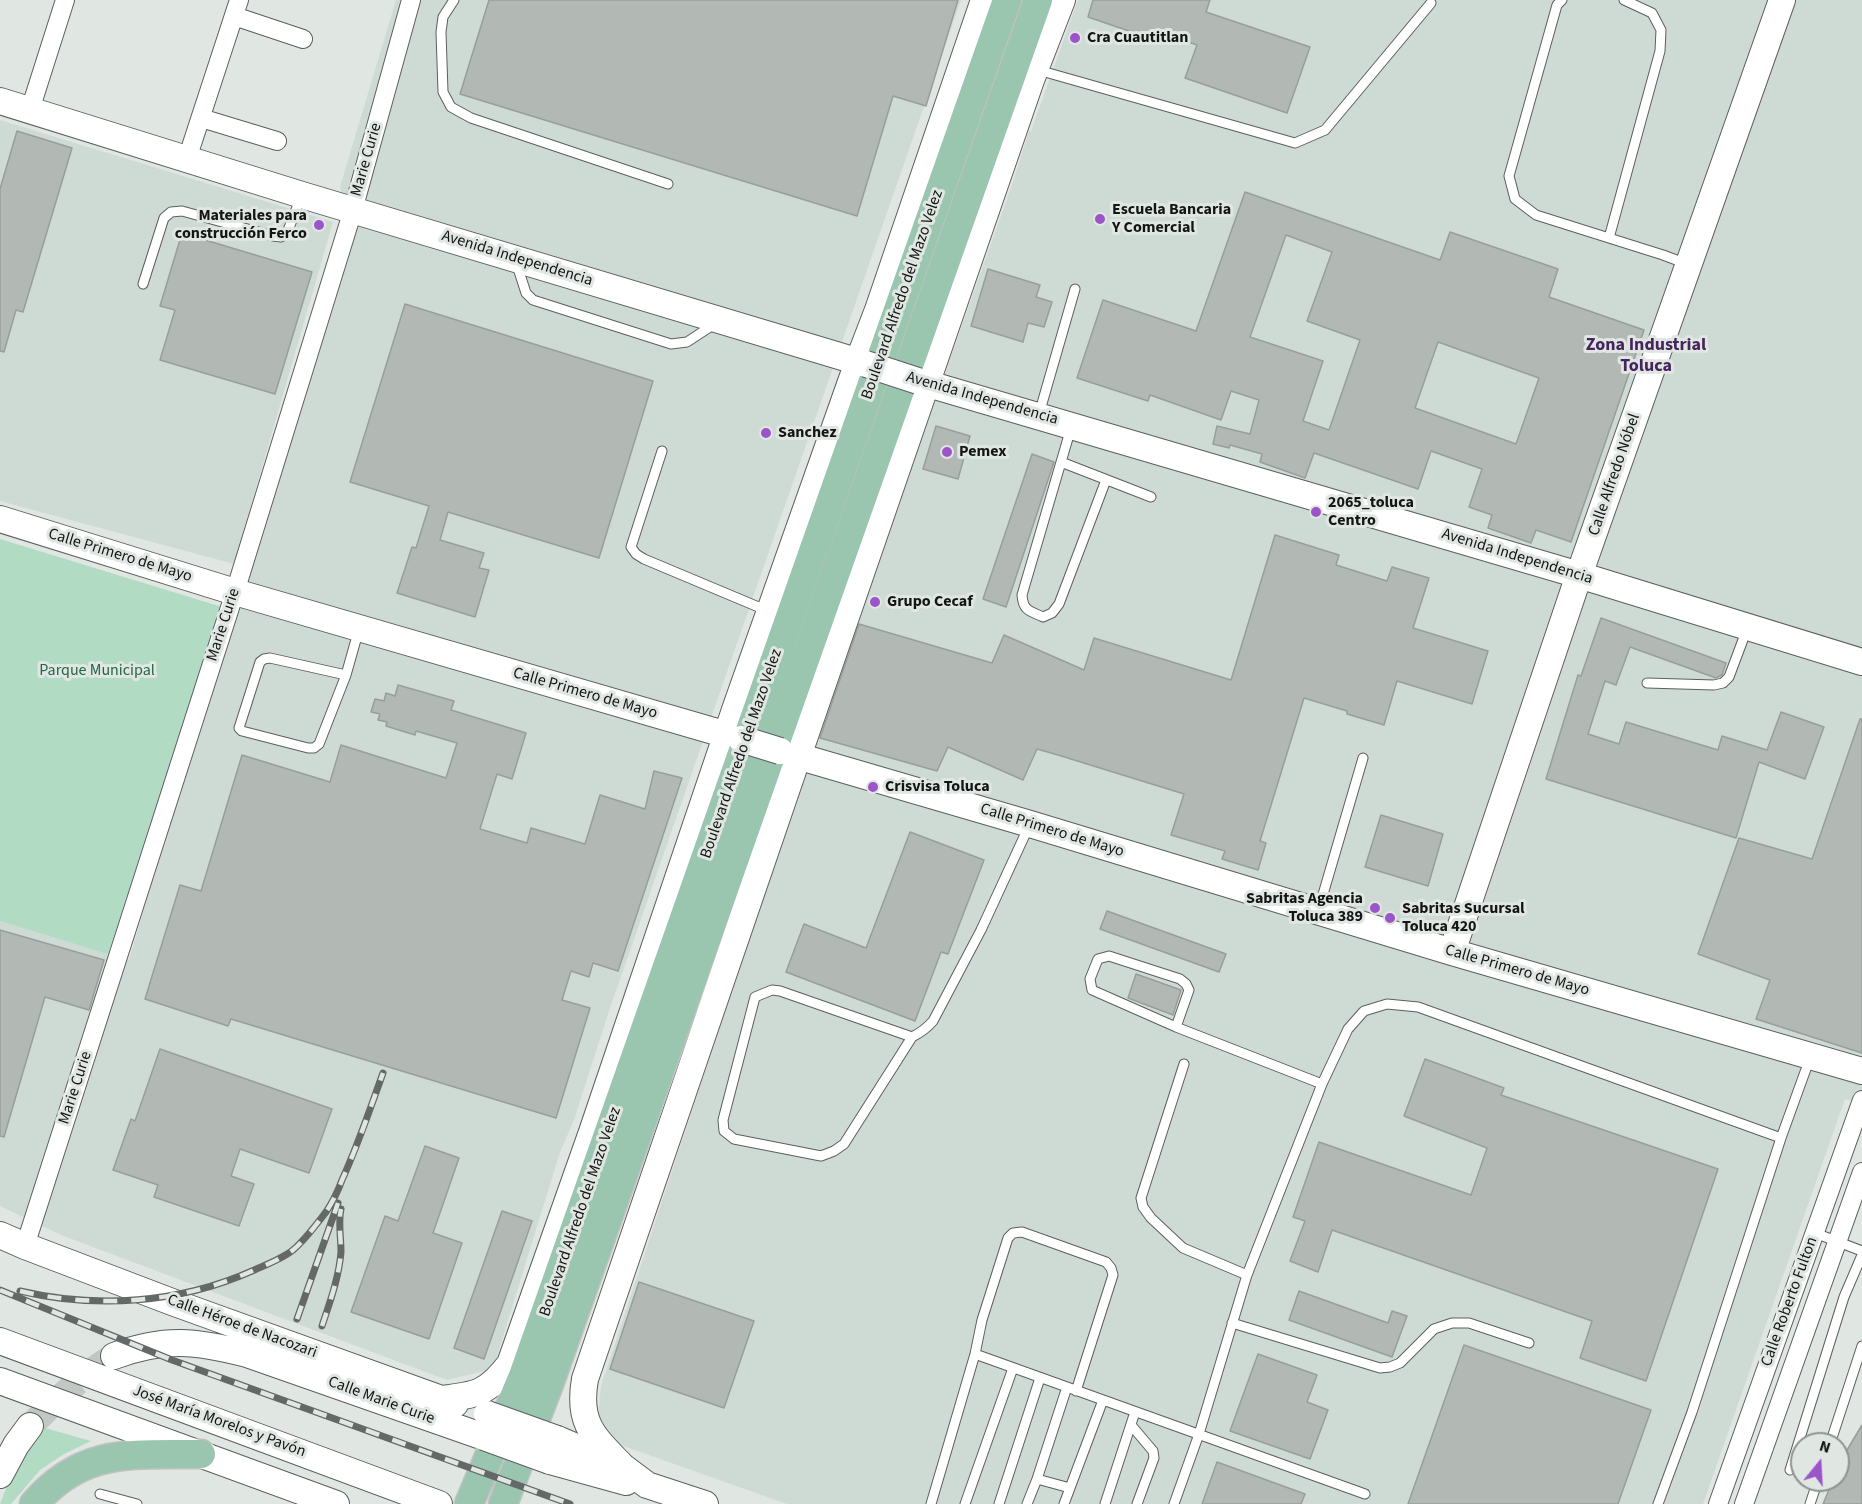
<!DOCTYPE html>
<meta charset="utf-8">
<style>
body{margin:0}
#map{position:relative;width:1862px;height:1504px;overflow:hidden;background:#e0e6e2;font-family:"Source Sans 3",sans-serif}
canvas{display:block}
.north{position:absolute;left:1790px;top:1432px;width:60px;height:60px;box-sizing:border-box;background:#e0e6e2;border:2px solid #8e9390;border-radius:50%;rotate:18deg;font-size:16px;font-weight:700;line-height:24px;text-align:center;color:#131614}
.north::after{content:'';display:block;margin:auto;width:21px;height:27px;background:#9c55c9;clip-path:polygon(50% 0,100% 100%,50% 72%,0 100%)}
</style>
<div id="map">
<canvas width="1862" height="1504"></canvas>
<div class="north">N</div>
</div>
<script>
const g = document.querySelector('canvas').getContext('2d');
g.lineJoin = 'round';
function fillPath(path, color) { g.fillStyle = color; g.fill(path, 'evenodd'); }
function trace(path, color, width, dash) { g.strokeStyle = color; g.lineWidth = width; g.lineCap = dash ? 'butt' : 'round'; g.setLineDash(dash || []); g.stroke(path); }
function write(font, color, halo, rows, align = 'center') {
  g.font = font + ' "Source Sans 3",sans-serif'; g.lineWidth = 6; g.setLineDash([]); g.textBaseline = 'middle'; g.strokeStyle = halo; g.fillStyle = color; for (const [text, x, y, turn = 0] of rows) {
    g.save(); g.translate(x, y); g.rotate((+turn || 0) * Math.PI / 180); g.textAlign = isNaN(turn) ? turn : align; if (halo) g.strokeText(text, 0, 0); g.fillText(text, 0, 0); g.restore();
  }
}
fillPath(new Path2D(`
 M396,0H961L609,1011L574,1120L560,1152L493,1369L447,1380L61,1235L0,1206V921L129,960L347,208L340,187Z
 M1078,0H1862V1104L1845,1099L1703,1504H787L615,1443L598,1418L601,1386L817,732L1012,185L1029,131H1031Z
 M0,120L333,222L234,564L0,501Z`), '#cedbd4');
fillPath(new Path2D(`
 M0,539L222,607L108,954L0,921Z
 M45,1428L91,1441L64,1454L40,1470L11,1504H0L14,1468Z`), '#b1dbc3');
const building = new Path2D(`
 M489,0H958L926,106L893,96L857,216L460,94Z
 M1093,0H1210L1206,12L1310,47L1287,113L1185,78L1197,45L1152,30L1149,38L1088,17Z
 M17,131L72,148L23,312L16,310L4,352L0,351V189Z
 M1245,192L1440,260L1450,232L1558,269L1549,297L1644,330L1571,542L1536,530L1531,543L1488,528L1492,515L1469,507L1482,469L1431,451L1418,489L1314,453L1305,478L1260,462L1262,454L1230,445L1229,448L1213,444L1217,426L1250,434L1259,400L1231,391L1221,420L1150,395L1148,401L1077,378L1103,300L1196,331ZM1286,235L1332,252L1307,321L1360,340L1329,430L1303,421L1323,361L1250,337ZM1438,342L1539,378L1516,444L1415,408Z
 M182,233L312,272L275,394L160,360L175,310L160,306Z
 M988,269L1040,285L1036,297L1052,302L1044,327L1028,323L1023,342L971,326Z
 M405,304L653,381L599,558L448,512L440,540L484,553L479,568L489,570L475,617L397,593L412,547L416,548L429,506L350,482Z
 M936,426L970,436L958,479L923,469Z
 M1032,454L1054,462L1006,607L983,599Z
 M1275,535L1339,555L1336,565L1387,581L1392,567L1429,578L1413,628L1488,651L1472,704L1397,681L1384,725L1347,714V711L1304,698L1260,841L1266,843L1258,870L1222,859L1225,851L1171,835L1184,794L1058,755L1037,749L1023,780L948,747L937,771L820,738L859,624L992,663L1004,635L1084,670L1094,638L1231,680Z
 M1601,618L1726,663L1722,675L1716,678L1630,647L1616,685L1605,681L1588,734L1619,744L1626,722L1718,750L1722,736L1767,750L1781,712L1824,727L1805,779L1759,762L1736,838L1546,779L1578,675L1581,676Z
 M398,685L454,701L451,710L526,733L512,779L497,774L480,829L527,843L531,828L585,844L600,795L645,809L654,771L682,778L618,971L593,963L589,977L571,971L562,1000L590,1008L556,1118L231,1019L228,1026L145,999L180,885L201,891L242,755L330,782L341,745L446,778L457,743L416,731L415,735L386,726L387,722L378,720L380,714L371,712L375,699L384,701L386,693L395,696Z
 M1860,719H1862V1053L1756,1019L1770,980L1698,954L1739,838L1812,859Z
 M1381,815L1443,834L1428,886L1365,867Z
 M910,832L984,860L948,954L941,952L915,1021L786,972L804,924L866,948Z
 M1107,911L1226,954L1219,972L1100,929Z
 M0,930L104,960L89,1010L45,997L4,1137L0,1136Z
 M1136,974L1181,990L1173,1015L1128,998Z
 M160,1049L332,1109L309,1173L240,1149L231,1176L254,1184L239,1226L154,1197L158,1185L113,1170L131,1119L135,1121Z
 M1425,1059L1504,1088L1501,1095L1718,1169L1646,1381L1580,1358L1592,1321L1332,1230L1318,1272L1290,1261L1305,1221L1293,1217L1319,1142L1471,1195L1487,1148L1404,1116Z
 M425,1146L459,1158L433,1233L462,1243L429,1339L351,1312L385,1216L398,1221Z
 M502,1211L532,1221L484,1359L454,1348Z
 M639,1282L754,1321L724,1408L610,1369Z
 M1299,1291L1388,1323L1392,1311L1407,1316L1392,1357L1289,1320Z
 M1464,1345L1651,1410L1618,1504H1408Z
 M1258,1354L1317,1375L1307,1402L1328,1410L1310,1459L1230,1431Z
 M1862,1425V1504H1823L1833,1480H1838V1465Z
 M1217,1462L1305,1494L1301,1504H1202Z`);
fillPath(building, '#b2b8b4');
trace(building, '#999e9b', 1.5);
trace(new Path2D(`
 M30,1426C57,1400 81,1376 114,1356`), '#c1c7c3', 26, [26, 13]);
const lane = new Path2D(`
 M454,0L443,17L441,32L443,92L451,107L471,118L668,184
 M1562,0L1557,5L1509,176L1515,199L1536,215L1663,255L1687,264
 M1038,70L1295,143L1325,130L1431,3
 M1609,238L1660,51L1661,30L1652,13L1624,0
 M516,262L526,293L533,300L671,344L687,342L716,323
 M143,284L164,218L171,212L182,211L273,236L281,237L287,233L301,197
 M1039,414L1075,289
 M1071,428L1022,595C1023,611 1030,611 1043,617L1052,613L1059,604L1106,480
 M662,451L631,547L636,554L644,559L768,611
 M1061,462L1151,497
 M346,675L270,658L264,659L260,662L239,728L242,731L308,748H314L319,744L346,675L359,629
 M1647,683L1714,685L1723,683L1729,677L1747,629
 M1319,908L1363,758
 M1176,1027L1189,990L1186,984L1180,979L1109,956L1098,959L1090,979L1092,990L1176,1027L1322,1084
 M912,1037L844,1144L834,1151L821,1156L734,1139L724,1131L723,1120L755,997L772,990L780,991L912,1037C920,1033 927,1028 933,1021L981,930L1029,826
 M1184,1064L1141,1198L1143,1207L1151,1218L1183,1248L1247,1275
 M1815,1233L1862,1251
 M1232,1323L1380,1368L1390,1367L1400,1363L1434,1329L1452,1323H1469L1529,1343
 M975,1354L1365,1494
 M1067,1387L1037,1479L1070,1488L1103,1400
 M1131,1425L1153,1451L1154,1458L1137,1504
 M1830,1444L1862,1346
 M1790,1470L1844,1297L1862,1255
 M100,1494L137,1504
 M931,1504L975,1354L982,1320L1008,1238L1013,1233L1022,1232L1106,1262L1111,1268L1113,1275L1076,1391
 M965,1504L1013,1368
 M999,1504L1040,1378
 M1027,1504L1037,1479
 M1064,1504L1070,1488
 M1105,1504L1135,1412
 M1174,1504L1199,1434L1247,1275L1322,1084L1348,1029L1364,1011L1387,1004L1418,1007L1781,1138
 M1658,1504L1692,1412L1781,1138L1810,1058
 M1810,1504L1818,1480`);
const street = new Path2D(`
 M234,16L303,39
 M30,110L65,0
 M201,118L277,141
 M187,159L239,0
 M25,1246L235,592L353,210L411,0
 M1718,1504L1862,1100
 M1744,1504L1862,1172`);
const secondary = new Path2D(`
 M0,101L302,195L866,364
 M918,381L1579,575L1862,662
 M0,519L235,592L741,739
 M780,751L1030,824L1452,952L1862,1071
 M1452,952L1579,575L1782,0
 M0,1235L25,1246L172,1302L455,1404
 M0,1341L439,1504
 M114,1356C165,1337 196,1341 247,1354L484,1437
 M0,1381L336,1504
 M441,1399C476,1395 487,1394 510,1364L592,1132L736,707L858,362L878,310L984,0
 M557,1439L623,1467L647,1485L705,1504
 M550,1461L626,1482
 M623,1467C594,1437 577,1424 585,1379L798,756L1031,80L1062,0
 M0,1475L16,1445L30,1426`);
const primary = new Path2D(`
 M34,1504C83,1447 133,1455 201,1454
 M469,1504L523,1376L1007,0
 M503,1504L548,1387L1038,0`);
trace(lane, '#5b605d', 11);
trace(street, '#5b605d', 20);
trace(secondary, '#5b605d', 28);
trace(primary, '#c2c2c2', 31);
trace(lane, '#fff', 9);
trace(street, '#fff', 18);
trace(secondary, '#fff', 26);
trace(primary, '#9ac5af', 28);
const rail = new Path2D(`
 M0,1290L172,1360L570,1504
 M20,1291C97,1309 180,1303 252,1271C265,1265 282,1259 293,1250C305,1240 316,1225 326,1212C332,1203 338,1191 342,1180C358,1145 370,1109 383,1073
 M297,1319L338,1203
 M322,1326C330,1302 339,1277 341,1252C341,1237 338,1223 341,1209`);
trace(rail, '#646866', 7);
trace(rail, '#e0e6e2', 4.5, [14]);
const secondaryBridge = new Path2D(`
 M866,364L918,381
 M741,739L780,751
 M487,1414L557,1439
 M484,1437L550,1461`);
trace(secondaryBridge, '#5b605d', 28, []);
trace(secondaryBridge, '#fff', 26);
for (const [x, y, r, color] of [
 [1075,38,6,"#9c55c9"],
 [1100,219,6,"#9c55c9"],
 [319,225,6,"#9c55c9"],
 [766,433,6,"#9c55c9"],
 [947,452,6,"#9c55c9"],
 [1316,512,6,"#9c55c9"],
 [875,602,6,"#9c55c9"],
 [873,787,6,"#9c55c9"],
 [1375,908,6,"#9c55c9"],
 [1390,918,6,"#9c55c9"]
]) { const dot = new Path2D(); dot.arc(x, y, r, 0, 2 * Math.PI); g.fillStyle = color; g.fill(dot); trace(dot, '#e0e6e2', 2); }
write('bold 16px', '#131614', '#e0e6e2', [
 ["Cra Cuautitlan",1087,38],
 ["Escuela Bancaria",1112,210],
 ["Y Comercial",1112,228],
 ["Materiales para",307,216,"right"],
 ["construcción Ferco",307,234,"right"],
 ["Sanchez",778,433],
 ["Pemex",959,452],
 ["2065_toluca",1328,503],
 ["Centro",1328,521],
 ["Grupo Cecaf",887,602],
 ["Crisvisa Toluca",885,787],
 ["Sabritas Agencia",1363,899,"right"],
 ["Toluca 389",1363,917,"right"],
 ["Sabritas Sucursal",1402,909],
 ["Toluca 420",1402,927]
], 'left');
write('16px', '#131614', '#e0e6e2', [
 ["Marie Curie",367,160,-74],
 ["Avenida Independencia",517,259,17],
 ["Boulevard Alfredo del Mazo Velez",903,295,-71],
 ["Avenida Independencia",982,399,16],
 ["Calle Alfredo Nóbel",1615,475,-71],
 ["Calle Primero de Mayo",120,556,17],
 ["Avenida Independencia",1517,557,17],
 ["Marie Curie",224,625,-72],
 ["Calle Primero de Mayo",585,694,16],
 ["Boulevard Alfredo del Mazo Velez",742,754,-71],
 ["Calle Primero de Mayo",1052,831,17],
 ["Calle Primero de Mayo",1517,971,16],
 ["Marie Curie",76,1088,-72],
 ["Boulevard Alfredo del Mazo Velez",581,1212,-71],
 ["Calle Roberto Fulton",1790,1302,-70],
 ["Calle Héroe de Nacozari",242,1327,20],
 ["Calle Marie Curie",381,1401,20],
 ["José María Morelos y Pavón",219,1422,20]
]);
write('16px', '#236647', '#e0e6e2', [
 ["Parque Municipal",97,671]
]);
write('bold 18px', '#46245c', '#e0e6e2', [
 ["Zona Industrial",1646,346],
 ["Toluca",1646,367]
]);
</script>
